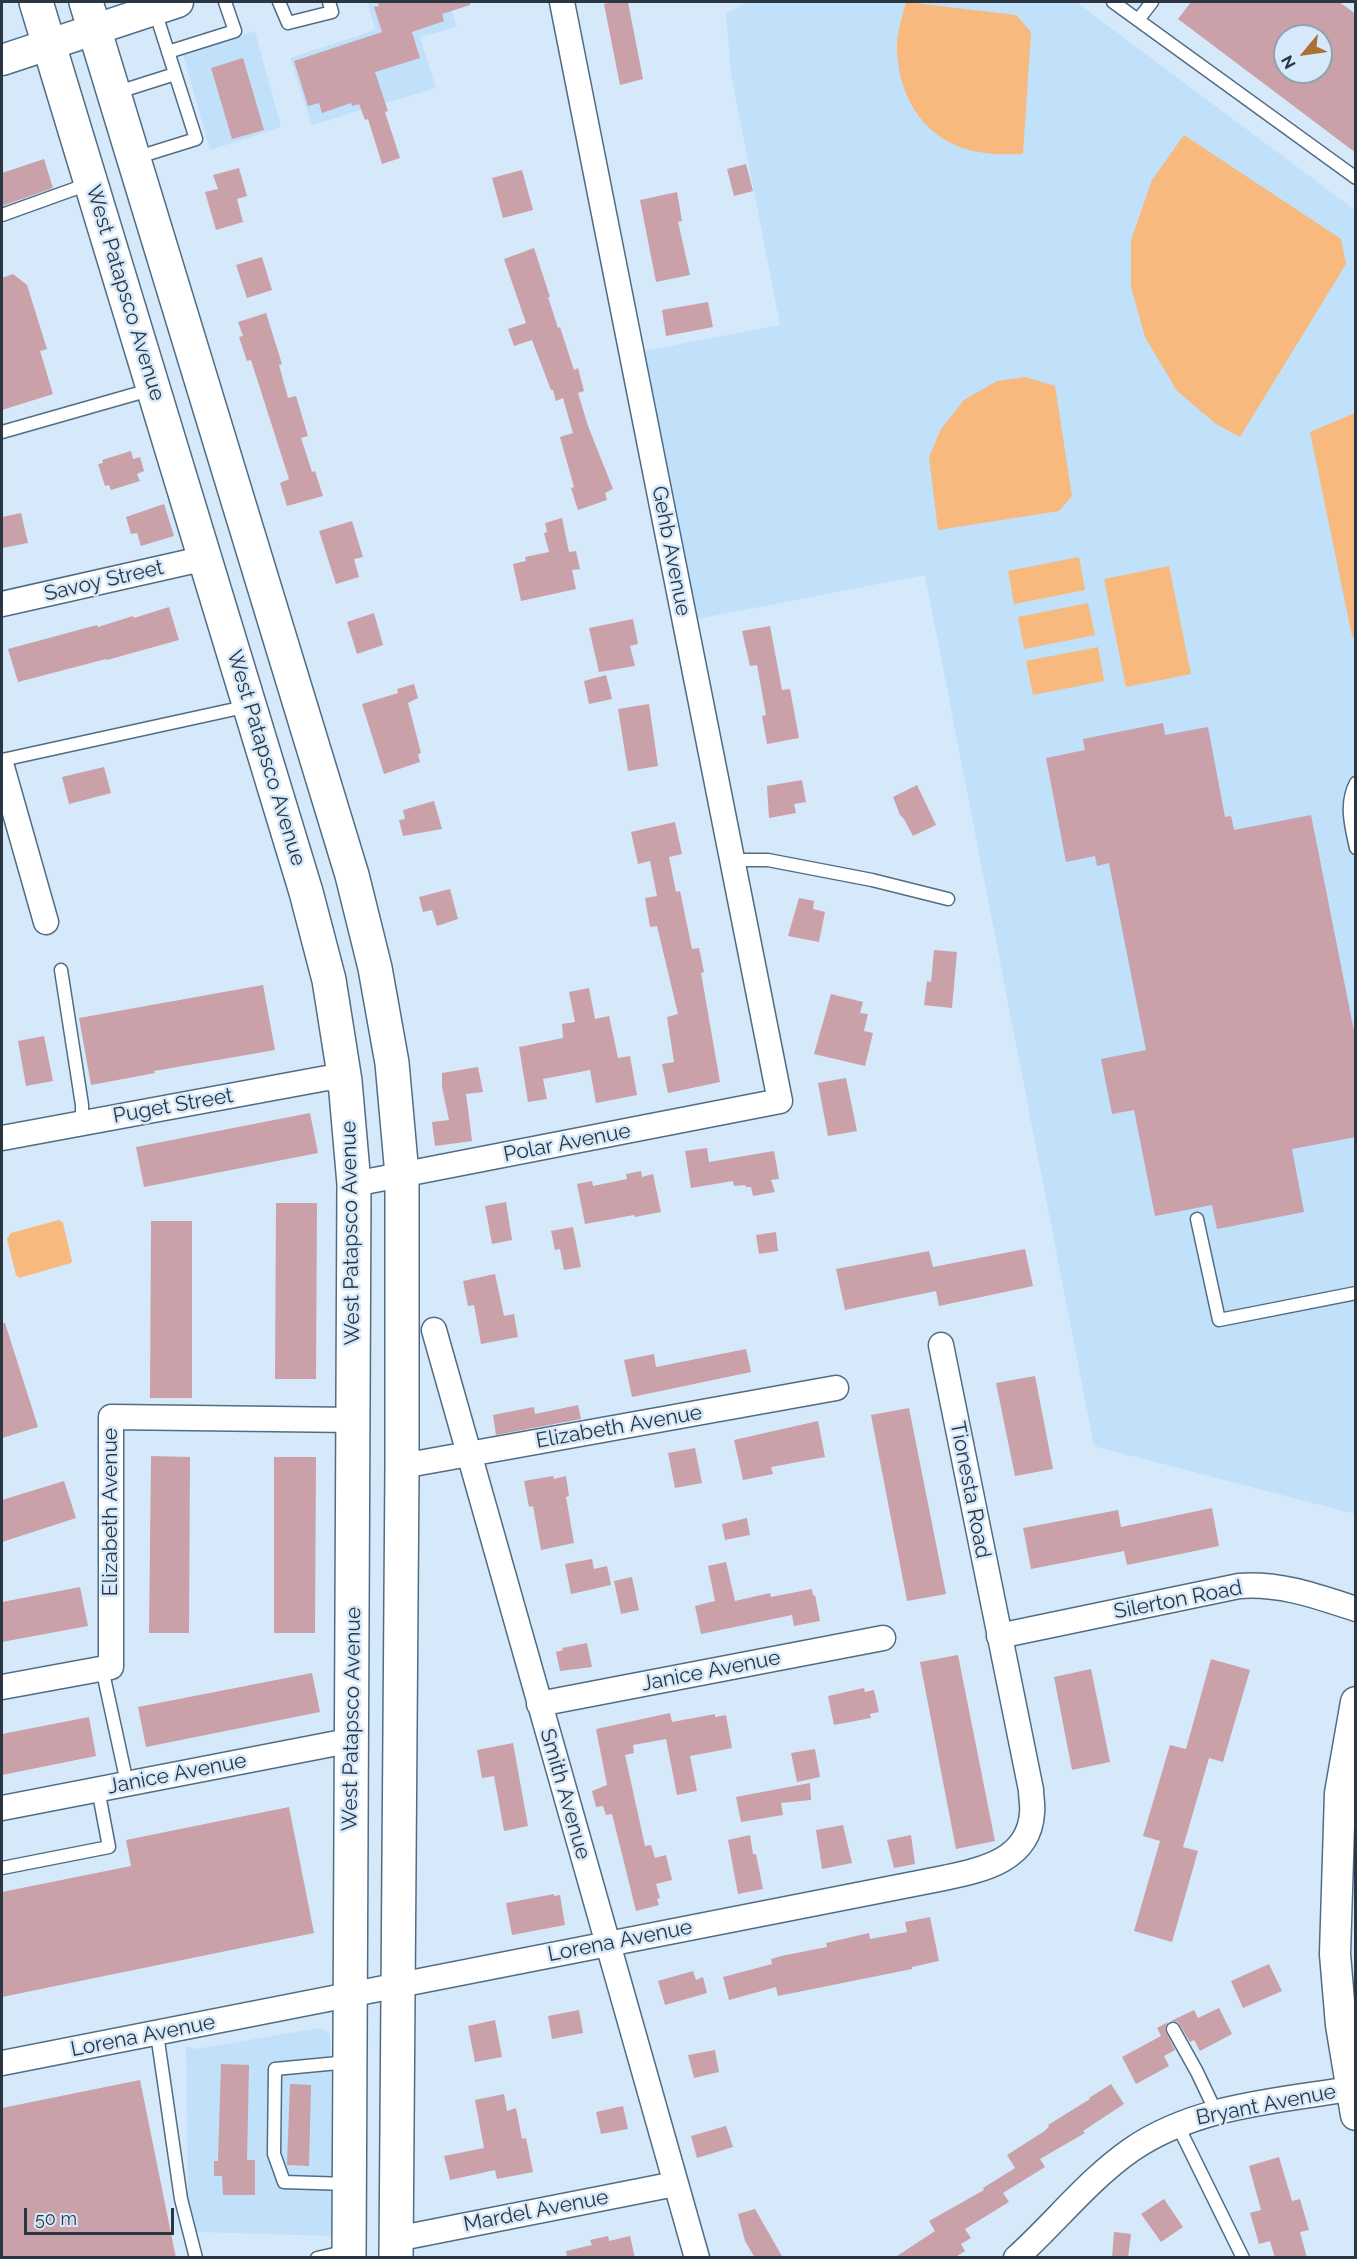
<!DOCTYPE html>
<style>
body{margin:0}
#map{position:relative;width:1357px;height:2259px;overflow:hidden;background:#d6e9fa;font-family:Raleway,sans-serif}
canvas{display:block}
.frame{position:absolute;inset:0;border:3px solid #2a3742;pointer-events:none}
.north{position:absolute;left:1273px;top:24px;width:60px;height:60px;box-sizing:border-box;background:#d6e9fa;border:2px solid #91a2b0;border-radius:50%;rotate:241deg;font-size:16px;font-weight:700;line-height:24px;text-align:center;color:#2a3742}
.north::after{content:'';display:block;margin:auto;width:21px;height:27px;background:#ac7032;clip-path:polygon(50% 0,100% 100%,50% 72%,0 100%)}
.scale{position:absolute;left:24px;top:2208px;width:150px;height:27px;box-sizing:border-box;border:3px solid #2a3742;border-top:0;padding-left:8px;font-size:18px;line-height:21px;white-space:nowrap;color:#2a3742;-webkit-text-stroke:4px #d6e9fa;paint-order:stroke}
</style>
<div id="map">
<canvas width="1357" height="2259"></canvas>
<div class="frame"></div>
<div class="north">N</div>
<div class="scale">50 m</div>
</div>
<script>
const g = document.querySelector('canvas').getContext('2d');
g.lineJoin = 'round';
function fillPath(path, color) { g.fillStyle = color; g.fill(path, 'evenodd'); }
function trace(path, color, width, dash) { g.strokeStyle = color; g.lineWidth = width; g.lineCap = dash ? 'butt' : 'round'; g.setLineDash(dash || []); g.stroke(path); }
function write(font, color, halo, rows, align = 'center') {
  g.font = font + ' Raleway,sans-serif'; g.lineWidth = 5; g.setLineDash([]); g.textBaseline = 'middle'; g.strokeStyle = halo; g.fillStyle = color; for (const [text, x, y, turn = 0] of rows) {
    g.save(); g.translate(x, y); g.rotate((+turn || 0) * Math.PI / 180); g.textAlign = isNaN(turn) ? turn : align; if (halo) g.strokeText(text, 0, 0); g.fillText(text, 0, 0); g.restore();
  }
}
fillPath(new Path2D(`
 M368,2H449L457,27L420,37L436,88L312,125L290,58L375,30Z
 M746,2H1076L1355,210V1514L1094,1446L925,575L697,619L643,351L780,325L731,73L726,14Z
 M255,31L281,127L210,150L183,54Z
 M320,2028L330,2034L333,2236L196,2232L188,2197L186,2046L196,2049Z`), '#c1e0fa');
fillPath(new Path2D(`
 M906,2L1016,15L1031,32L1023,154C1011,154 998,155 986,153C927,147 896,98 897,42C898,29 903,14 906,2Z
 M1184,135L1341,239L1346,264L1240,437L1216,424L1177,391L1145,337L1131,287V240L1152,180Z
 M1025,377L1055,386L1072,496L1059,511L938,530L929,457L941,429L964,400L997,381Z
 M1355,413V639L1352,636L1310,432Z
 M1079,557L1085,590L1014,604L1008,571Z
 M1169,566L1191,674L1126,687L1104,579Z
 M1088,603L1095,635L1024,649L1018,617Z
 M1098,647L1104,681L1033,695L1026,661Z
 M59,1220L63,1223L72,1261L71,1263L19,1278L16,1275L7,1239L11,1233Z`), '#f7b97d');
fillPath(new Path2D(`
 M378,2H470V5L442,14L444,21L412,32L420,58L375,72L388,111L385,112L400,158L382,164L368,119L365,120L359,104L352,106L351,103L322,113L319,103L308,106L294,61L382,32L374,7L379,6Z
 M613,2H628L643,79L620,85L604,4Z
 M1191,2H1339L1356,14V153L1178,19ZM1285,36H1321V72H1285Z
 M243,58L264,130L232,139L211,68Z
 M44,159L53,188L2,206V173Z
 M746,164L753,191L734,196L727,169Z
 M239,168L247,196L237,199L243,222L216,230L205,192L218,189L213,175Z
 M522,170L533,210L503,218L492,178Z
 M677,192L682,221L678,222L690,275L656,282L640,200Z
 M534,248L550,297H548L558,328L560,327L574,370L578,368L584,391L578,393L588,426L613,489L605,493L607,500L578,510L571,488L574,487L560,437L573,433L563,398L556,401L553,390H551L532,340L514,346L508,329L526,323L504,259Z
 M262,257L272,290L247,298L236,265Z
 M13,274L27,285L47,349L40,351L53,394L2,410V278Z
 M708,302L713,327L666,336L662,310Z
 M266,313L282,364L279,365L288,398L296,396L308,436L301,438L312,472L315,471L323,496L287,506L280,483L289,479L251,360L247,361L239,337L243,336L238,322Z
 M131,451L133,459L140,457L144,471L137,474L140,481L111,490L109,485L105,486L98,464L103,463L102,460Z
 M164,504L174,536L141,546L137,533L131,534L126,517Z
 M21,513L28,543L2,548V517Z
 M562,518L569,552L576,551L580,569L572,570L576,589L521,601L513,564L526,561L525,557L549,552L544,533L547,532L545,523Z
 M352,521L363,557L354,559L359,577L336,584L319,531Z
 M169,607L179,640L107,660L106,659L18,682L8,649L97,625L98,627L133,616L134,618Z
 M374,613L383,645L357,654L347,622Z
 M633,619L638,644L630,646L635,666L599,672L589,628Z
 M770,626L782,690L790,689L799,738L767,744L762,716L766,715L757,665L750,666L742,631Z
 M606,675L612,699L589,704L584,681Z
 M414,684L418,698L408,703L420,749L421,753L418,754L420,762L384,774L362,704L398,693L397,689Z
 M649,704L658,766L628,771L618,709Z
 M1163,723L1165,735L1208,727L1225,817L1231,816L1234,830L1311,815L1356,1041V1137L1292,1149L1304,1212L1217,1229L1212,1205L1155,1216L1134,1110L1112,1114L1101,1059L1146,1050L1109,863L1097,866L1095,856L1066,862L1046,758L1085,750L1083,739Z
 M104,767L111,793L69,804L62,777Z
 M802,780L806,802L794,804L796,813L769,818L767,786Z
 M917,785L936,825L913,836L904,819L900,815L893,797Z
 M434,801L442,829L403,836L399,820L405,819L403,810Z
 M675,822L682,854L669,857L676,892L680,891L692,949L699,948L704,972L701,973L720,1082L668,1093L662,1064L674,1062L667,1017L678,1014L657,926L650,927L645,898L657,896L650,861L638,864L631,832Z
 M450,889L458,919L437,926L432,910L423,912L419,897Z
 M799,898L814,901L813,909L825,912L819,942L788,936Z
 M934,950L957,952L952,1008L924,1005L927,981L931,982Z
 M263,985L275,1050L154,1071L155,1073L91,1085L79,1018Z
 M589,988L595,1019L609,1016L618,1058L630,1056L637,1095L596,1103L590,1070L543,1079L547,1099L528,1102L519,1047L563,1038L562,1024L575,1022L569,992Z
 M831,994L863,1002L860,1013L868,1014L864,1031L873,1033L865,1066L814,1054Z
 M44,1036L53,1081L26,1086L18,1041Z
 M478,1067L483,1092L466,1094L472,1141L435,1146L432,1122L449,1120L442,1087V1073Z
 M846,1078L857,1131L828,1136L818,1083Z
 M310,1113L318,1153L144,1187L136,1147Z
 M707,1148L709,1162L774,1151L779,1179L771,1180L775,1192L753,1196L751,1187H746L745,1185L734,1186L733,1181L691,1188L685,1151Z
 M641,1171L642,1177L653,1174L661,1212L635,1217L634,1215L585,1224L577,1184L592,1181L593,1186L627,1179L626,1174Z
 M506,1202L512,1240L492,1244L485,1206Z
 M276,1203H317L316,1379H275Z
 M151,1221H192V1398H150Z
 M573,1227L581,1267L564,1270L560,1249L555,1250L551,1231Z
 M776,1232L778,1251L759,1254L756,1235Z
 M1025,1249L1033,1286L939,1306L936,1291L845,1310L836,1269L929,1251L933,1267Z
 M495,1274L504,1316L514,1314L518,1337L481,1344L474,1305L468,1306L463,1281Z
 M2,1323H5L38,1427L2,1438Z
 M746,1349L751,1372L632,1397L624,1360L654,1354L656,1367Z
 M1035,1376L1053,1469L1015,1476L996,1383Z
 M578,1405L581,1419L496,1435L493,1415L534,1407L535,1414Z
 M909,1408L946,1594L907,1601L871,1415Z
 M818,1421L825,1457L771,1467L773,1474L743,1480L734,1440Z
 M695,1448L702,1483L675,1488L668,1453Z
 M151,1456L190,1457L189,1633H149Z
 M274,1457H316L315,1633H274Z
 M553,1476L554,1479L566,1476L569,1496L566,1497L574,1543L541,1550L533,1506L529,1507L524,1481Z
 M64,1481L76,1518L2,1542V1500Z
 M1212,1508L1219,1546L1127,1565L1124,1551L1031,1569L1023,1528L1118,1510L1121,1527Z
 M747,1518L750,1535L725,1540L722,1524Z
 M592,1559L594,1569L607,1566L611,1585L571,1594L565,1564Z
 M726,1562L735,1601L770,1593L771,1597L812,1589L813,1596L815,1595L820,1621L794,1626L792,1615L701,1634L695,1606L715,1601L708,1566Z
 M632,1577L639,1610L621,1614L614,1581Z
 M80,1587L88,1626L2,1642V1602Z
 M587,1643L592,1667L560,1671L556,1652L563,1650L562,1648Z
 M958,1655L995,1841L956,1849L920,1662Z
 M1211,1659L1250,1670L1223,1762L1209,1758L1183,1847L1198,1851L1172,1942L1134,1931L1160,1841L1143,1836L1170,1745L1186,1749Z
 M1091,1669L1110,1762L1072,1770L1054,1677Z
 M312,1673L320,1712L146,1747L138,1707Z
 M864,1688L865,1692L874,1690L879,1712L870,1714L871,1718L834,1725L828,1696Z
 M670,1713L672,1722L715,1714V1717L726,1715L732,1748L690,1756L697,1791L677,1795L666,1739L633,1745L634,1753L625,1755L645,1846L651,1845L655,1858L666,1855L672,1880L656,1884L660,1898L657,1899L659,1905L636,1911L612,1814L606,1815L603,1806L596,1807L592,1791L607,1785L596,1729Z
 M89,1717L96,1756L2,1775V1734Z
 M513,1743L528,1826L504,1831L494,1776L482,1778L477,1750Z
 M815,1749L820,1777L797,1782L791,1753Z
 M810,1783L811,1800L781,1803L783,1815L741,1822L736,1797Z
 M289,1807L314,1933L2,1997V1892L131,1866L126,1840Z
 M843,1825L852,1863L822,1869L816,1830Z
 M750,1835L753,1854H756L763,1889L738,1894L728,1840Z
 M911,1835L915,1864L894,1868L887,1840Z
 M554,1894V1896L560,1895L565,1925L512,1935L506,1903Z
 M930,1917L939,1961L912,1967V1969L778,1996L776,1987L729,2000L723,1977L772,1964L771,1959L781,1956L827,1947L826,1943L869,1933L870,1939L907,1932L905,1922Z
 M1269,1964L1282,1991L1243,2008L1231,1981Z
 M693,1971L696,1980L703,1977L707,1993L665,2005L658,1981Z
 M1219,2008L1232,2034L1200,2051L1194,2040L1190,2042L1178,2022L1171,2021L1194,2010L1198,2018Z
 M579,2010L583,2033L552,2039L548,2016Z
 M495,2020L502,2057L475,2062L468,2026Z
 M1168,2022L1165,2028L1166,2032L1175,2050L1164,2056L1169,2066L1136,2084L1122,2057L1161,2036L1157,2028Z
 M715,2050L719,2072L694,2078L688,2055Z
 M221,2064L249,2065L247,2160H255V2195H223L222,2176H214V2161H218Z
 M140,2080L176,2258H2V2108Z
 M290,2084L311,2085L309,2166L287,2165Z
 M1111,2084L1124,2104L1083,2131L1085,2133L1040,2159L1045,2167L1003,2193L1009,2202L965,2229L971,2238L961,2244L965,2251L954,2258H894L935,2231L929,2221L984,2190L983,2188L1015,2168L1007,2155L1043,2132L1049,2127L1048,2125L1090,2099L1089,2098Z
 M504,2094L507,2111L516,2108L522,2139L526,2138L533,2172L497,2179L495,2170L450,2180L444,2156L484,2148L475,2100Z
 M623,2106L628,2129L601,2134L596,2112Z
 M726,2126L733,2147L697,2158L691,2136Z
 M1279,2157L1292,2201L1300,2199L1309,2230L1300,2232L1307,2258H1275L1270,2241L1259,2244L1250,2213L1261,2210L1249,2166Z
 M1164,2199L1183,2227L1161,2242L1141,2214Z
 M755,2209L783,2258H755L745,2241L738,2214Z
 M1114,2232L1131,2234L1128,2258H1112Z
 M608,2236L609,2241L630,2236L635,2258H567L566,2251L592,2245L590,2240Z`), '#caa0a9');
const service = new Path2D(`
 M279,2L288,23L332,12L329,2
 M1113,2L1356,178
 M1138,20L1152,2
 M168,52L235,31L225,2
 M115,93L175,74
 M135,158L196,139L155,11
 M2,215L91,183
 M2,432L153,389
 M2,760L249,706
 M1356,783C1345,803 1351,826 1356,848
 M732,860H768L872,880L948,899
 M61,970L82,1105V1123
 M1197,1219L1219,1320L1356,1293
 M102,1668L127,1783
 M2,1868L109,1847L98,1789
 M1173,2029L1197,2072L1216,2112
 M157,2034L181,2199L196,2258
 M1177,2124L1243,2258
 M348,2184L284,2182L274,2154L275,2069L349,2062
 M317,2258L348,2251`);
const minor = new Path2D(`
 M2,604L206,558
 M2,767L46,922
 M2,1138L327,1078L345,1081
 M354,1184L780,1101L562,2
 M434,1330L697,2258
 M402,1466L836,1388
 M999,1636L1239,1586C1281,1583 1316,1596 1356,1609
 M2,1687L111,1667V1417L354,1420
 M539,1704L883,1638
 M2,1808L353,1740
 M2,2063L944,1878C981,1870 1029,1861 1032,1813C1033,1806 1031,1797 1031,1790L941,1345
 M396,2239L675,2184
 M1016,2258C1055,2223 1088,2180 1131,2150C1195,2106 1275,2101 1350,2089`);
const tertiary = new Path2D(`
 M2,60L178,2
 M1356,1702L1340,1793L1335,1954L1341,2025L1356,2115`);
const primary = new Path2D(`
 M36,2L306,892L329,980L345,1081L354,1184L349,2258
 M86,2L352,875L375,968L392,1063L402,1175V1466L396,2258`);
trace(service, '#506d85', 15);
trace(minor, '#506d85', 27);
trace(tertiary, '#506d85', 33);
trace(primary, '#506d85', 36);
trace(service, '#fff', 12);
trace(minor, '#fff', 24);
trace(tertiary, '#fff', 30);
trace(primary, '#fff', 33);
write('21px', '#2a3742', '#d6e9fa', [
 ["West Patapsco Avenue",125,293,73],
 ["Gehb Avenue",671,551,79],
 ["Savoy Street",104,581,-13],
 ["West Patapsco Avenue",266,758,73],
 ["Puget Street",173,1106,-10],
 ["Polar Avenue",567,1143,-11],
 ["West Patapsco Avenue",351,1233,-91],
 ["Elizabeth Avenue",619,1427,-10],
 ["Tionesta Road",970,1490,79],
 ["Elizabeth Avenue",111,1512,-90],
 ["Silerton Road",1178,1600,-11],
 ["Janice Avenue",711,1671,-11],
 ["West Patapsco Avenue",352,1719,-89],
 ["Janice Avenue",177,1774,-11],
 ["Smith Avenue",565,1794,74],
 ["Lorena Avenue",620,1941,-11],
 ["Lorena Avenue",143,2036,-11],
 ["Bryant Avenue",1266,2105,-11],
 ["Mardel Avenue",536,2211,-11]
]);
</script>
